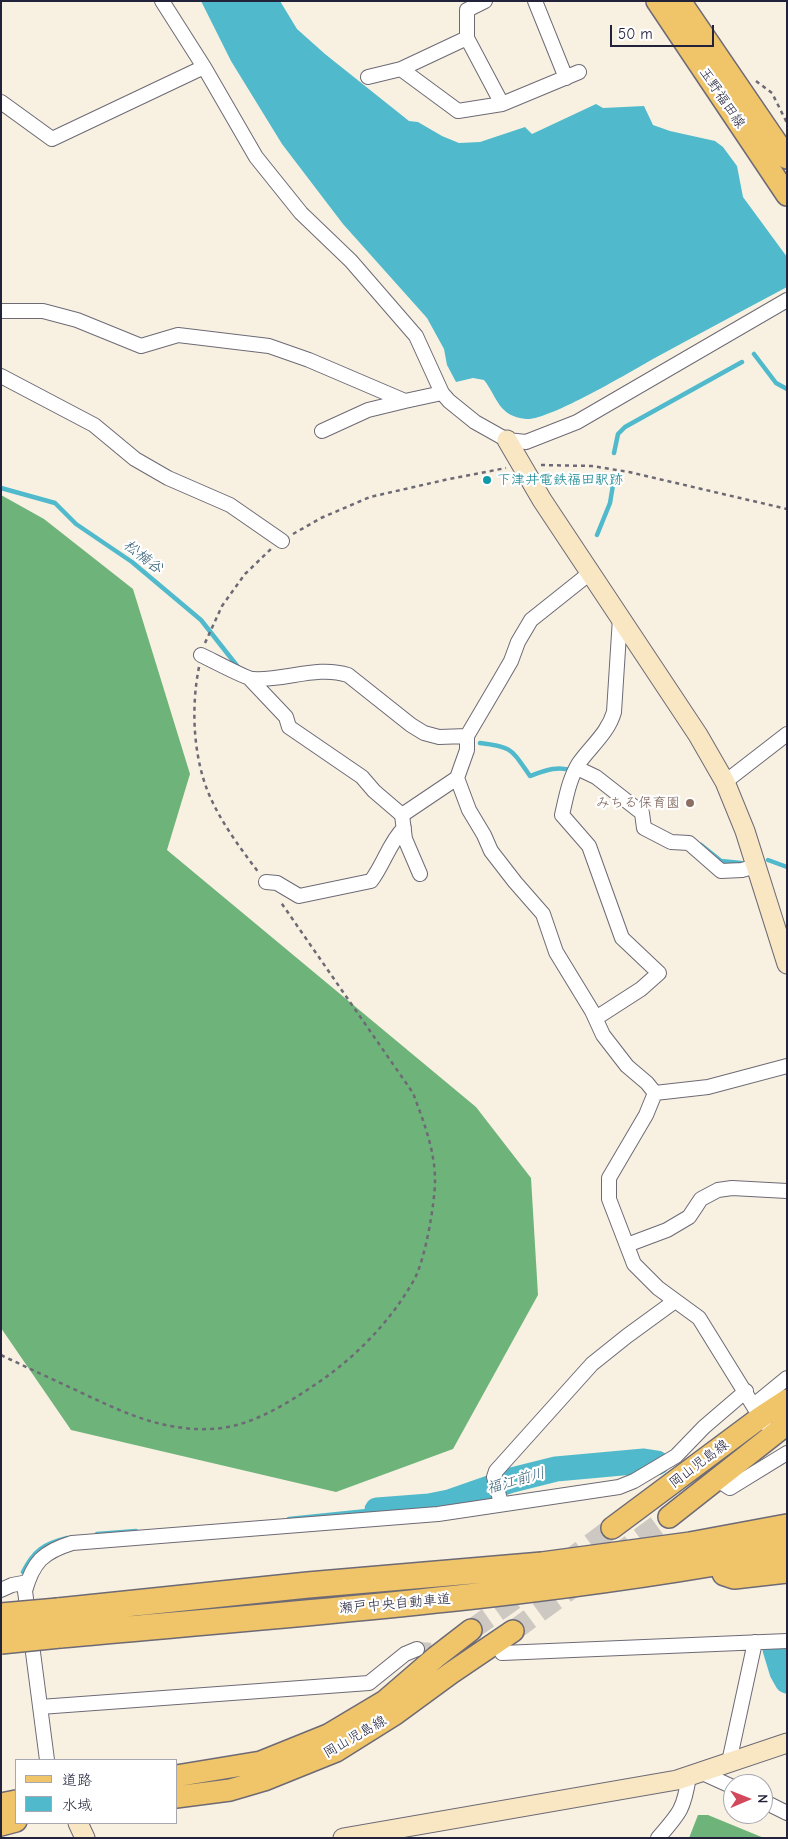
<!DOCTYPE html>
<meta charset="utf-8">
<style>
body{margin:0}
#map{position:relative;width:788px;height:1839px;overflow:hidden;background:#f8f1e2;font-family:"Comic Neue","Klee One",sans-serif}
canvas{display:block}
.frame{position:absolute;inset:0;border:2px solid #22223b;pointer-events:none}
.legend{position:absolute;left:15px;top:1759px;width:162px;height:65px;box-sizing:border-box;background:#fff;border:1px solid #a7a7b1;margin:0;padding:6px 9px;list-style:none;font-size:15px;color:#22223b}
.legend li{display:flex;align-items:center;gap:10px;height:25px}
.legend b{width:25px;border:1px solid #a7a7b1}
.north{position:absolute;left:723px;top:1774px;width:50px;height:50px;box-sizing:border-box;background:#fff;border:1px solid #a7a7b1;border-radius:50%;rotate:89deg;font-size:14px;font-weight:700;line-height:20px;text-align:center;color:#22223b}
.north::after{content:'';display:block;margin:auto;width:18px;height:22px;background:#d1495b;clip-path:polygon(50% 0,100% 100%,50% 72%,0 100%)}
.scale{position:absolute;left:610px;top:25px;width:104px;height:22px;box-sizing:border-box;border:2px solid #22223b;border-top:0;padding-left:6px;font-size:15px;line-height:18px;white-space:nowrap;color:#22223b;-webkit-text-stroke:4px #fff;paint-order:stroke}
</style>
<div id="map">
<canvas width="788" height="1839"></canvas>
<div class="frame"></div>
<ul class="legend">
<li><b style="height:6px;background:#f0c469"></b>道路</li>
<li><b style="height:14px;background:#50bacc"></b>水域</li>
</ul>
<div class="north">N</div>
<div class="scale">50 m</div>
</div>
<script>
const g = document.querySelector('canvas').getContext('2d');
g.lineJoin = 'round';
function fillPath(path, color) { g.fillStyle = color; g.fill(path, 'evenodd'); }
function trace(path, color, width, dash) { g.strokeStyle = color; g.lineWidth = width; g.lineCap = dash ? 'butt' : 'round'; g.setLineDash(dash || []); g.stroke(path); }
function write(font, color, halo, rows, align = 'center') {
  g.font = font + ' "Comic Neue","Klee One",sans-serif'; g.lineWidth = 4.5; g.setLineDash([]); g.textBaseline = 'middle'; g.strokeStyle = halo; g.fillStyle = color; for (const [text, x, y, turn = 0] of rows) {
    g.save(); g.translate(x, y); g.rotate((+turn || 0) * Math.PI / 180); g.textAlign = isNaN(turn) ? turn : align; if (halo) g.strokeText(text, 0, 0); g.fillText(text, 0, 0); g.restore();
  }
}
fillPath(new Path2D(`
 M1,495L44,519L133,589L190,774L167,850L476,1107L531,1178L538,1295L453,1449L336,1492L71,1430L1,1328Z
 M698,1815H708L764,1838H689Z`), '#6eb47a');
fillPath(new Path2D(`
 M201,1H280L297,29L325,54L409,121L418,122L442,136L459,143L480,142L525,127L532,134L596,104L603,108L644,106L653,125L670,131L715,141L723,147L737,166L743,197L787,257V287C742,311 697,335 653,359C630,372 548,421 526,419C498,416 498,398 484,380L473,378L456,382L447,365L444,349L427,318L343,224L282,144L231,61Z`), '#50bacc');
trace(new Path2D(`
 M754,354L776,383L787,389
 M614,453L618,434L625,427L742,362
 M1,488L55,503L76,524L132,562L201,620L238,667
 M597,535L610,503L614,479
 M480,743C513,747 511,749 530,776C544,771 558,765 573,771
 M701,845L721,861L741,863
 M768,860L787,867
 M289,1519L377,1510
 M97,1534L136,1531
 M23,1572C34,1550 44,1544 67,1538`), '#50bacc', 4.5);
trace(new Path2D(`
 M377,1510L429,1506L449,1502L512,1480L556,1469L644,1461L657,1463
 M775,1649L782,1672L787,1681`), '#50bacc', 25);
trace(new Path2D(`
 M417,1649L481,1652`), '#cdc8c1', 14, [14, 7]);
trace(new Path2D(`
 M614,1557L669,1517
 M565,1563L612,1528
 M471,1630L530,1588
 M513,1631L580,1582`), '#cdc8c1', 21, [21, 11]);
const street = new Path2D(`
 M162,1L204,67L256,157L301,213L351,261L416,336L442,393L449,401L475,422L507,440L526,442L577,422L787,300
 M535,1L566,78
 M467,38L502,104
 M401,69L458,111L502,104L579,72
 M368,77L401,69L467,38V10L485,1
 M1,102L52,139L204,67
 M1,311H43L77,320L141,346L178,335L269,346L309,360L405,401L442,393
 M1,376L94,425L135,459L168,478L230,505L282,541
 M322,431L368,410L405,401
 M590,573L531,620L518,642L511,661L500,680L467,736V750L457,778L469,810L484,835L491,851L515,882L543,914L556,952L592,1011L603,1035L627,1066L647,1083L655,1093
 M201,655C210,659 247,679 253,679C285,681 317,665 348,675L411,725L424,733L439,737L467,736
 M251,680L286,717L289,727L362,777L374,791L402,815L405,839L420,874
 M577,768L596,777L642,813L644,828L671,842L689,843L721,871L742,870L756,866
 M725,782L787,734
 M402,815L457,778
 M266,882L277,883L299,896L371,881C384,864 389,843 404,828
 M596,1018L641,989L659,973L622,938L589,846L562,815C566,798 569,779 579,763C591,746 608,733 614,712L620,618
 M655,1093L646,1115L609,1178V1199L634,1264L658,1288L699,1318L764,1423
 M655,1093L708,1087L787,1066
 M627,1245L667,1230L689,1217L701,1199L718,1190L732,1188L787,1191
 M754,1405L787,1378
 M716,1479L730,1488L787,1453
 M501,1503L494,1477L496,1471L592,1364L627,1336L675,1301
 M1,1590L12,1585L28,1582
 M502,1653L787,1641
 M40,1707L369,1683L405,1654L417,1649
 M47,1760L25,1591C33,1562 43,1552 72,1543L438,1514L619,1487L634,1481L676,1456L704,1427L746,1391
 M729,1762L755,1642
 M700,1772L733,1787
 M763,1801L787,1813
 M658,1838C680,1813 684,1809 689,1776`);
const secondary = new Path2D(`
 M507,440L542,500L698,735L725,782L745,831L787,964
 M78,1823L85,1838
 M343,1838L677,1780L787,1743`);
const primary = new Path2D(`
 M657,1L787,195
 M680,1L787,158
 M669,1517L787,1424
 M612,1528L761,1417L787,1400
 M176,1776L261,1762L328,1735L385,1701L436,1657L471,1630
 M176,1797L230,1790L264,1780L336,1751L395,1714L451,1673L513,1631
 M1,1804L16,1801
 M1,1825L16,1821`);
const highway = new Path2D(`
 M725,1573L734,1576L787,1570
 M58,1611L308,1585L542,1565L690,1545L787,1527
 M60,1635C303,1613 547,1596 787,1550`);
trace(street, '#6d6a75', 16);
trace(secondary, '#6d6a75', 21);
trace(primary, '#6d6a75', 24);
trace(highway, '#6d6a75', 28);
trace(new Path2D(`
 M756,81L772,93L787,123
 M541,465L592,466L629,472L787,509
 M293,534L321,518L370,497L449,479L506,468
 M205,643L222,606L245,574L272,548
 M199,667C191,707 193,754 208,792C220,821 240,848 259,873
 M1,1355C28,1368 54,1380 80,1392C122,1412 162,1431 210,1429C246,1428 280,1408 310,1388C352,1361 389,1324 414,1280C425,1260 435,1204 435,1180C435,1150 423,1120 413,1093L280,901`), '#6d6a75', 2.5, [4, 4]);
trace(street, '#fff', 14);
trace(secondary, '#f9e7c3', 19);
trace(primary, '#f0c469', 21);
trace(highway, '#f0c469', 25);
const highwayBridge = new Path2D(`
 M1,1616L58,1611
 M1,1641L60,1635`);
trace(highwayBridge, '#6d6a75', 28, []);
trace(highwayBridge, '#f0c469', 25);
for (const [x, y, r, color] of [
 [487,480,5,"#0f9aa8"],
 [690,803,5,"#8d6e63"]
]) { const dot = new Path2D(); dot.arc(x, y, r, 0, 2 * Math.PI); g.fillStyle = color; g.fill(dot); trace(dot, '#fff', 2); }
write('14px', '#22223b', '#fff', [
 ["玉野福田線",722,98,56],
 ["岡山児島線",699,1464,-37],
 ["瀬戸中央自動車道",395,1604,-5],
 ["岡山児島線",355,1737,-30]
]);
write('14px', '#0d838f', '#fff', [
 ["下津井電鉄福田駅跡",497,480]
], 'left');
write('14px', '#785e54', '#fff', [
 ["みちる保育園",680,803]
], 'right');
write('italic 15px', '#345f75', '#fff', [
 ["松楠谷",143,557,38],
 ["福江前川",516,1481,-16]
]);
</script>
